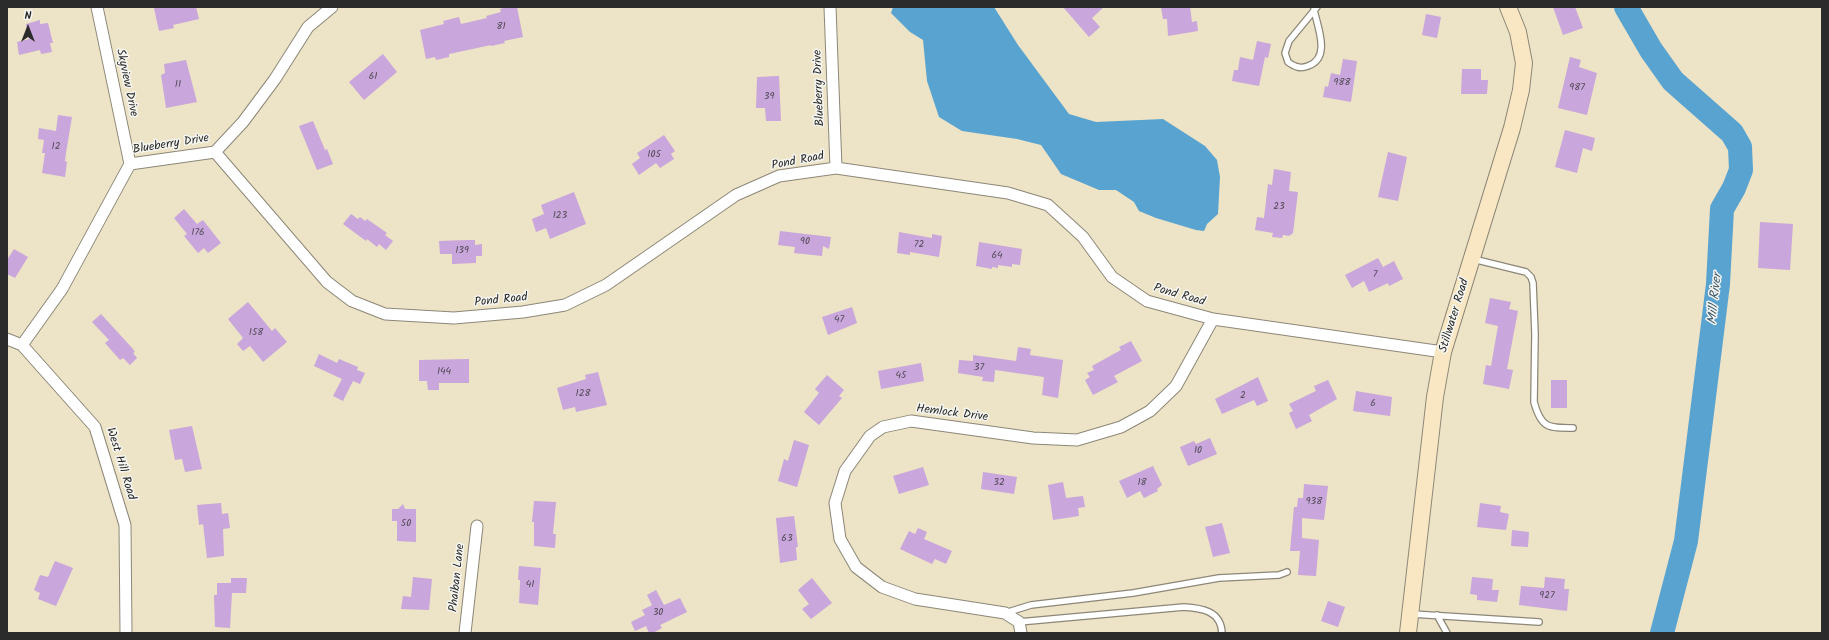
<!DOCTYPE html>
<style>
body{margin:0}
#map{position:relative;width:1829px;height:640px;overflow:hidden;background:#ede3c6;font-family:Kalam,sans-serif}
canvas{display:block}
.frame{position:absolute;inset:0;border:8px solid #2b2b2b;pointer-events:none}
.north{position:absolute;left:8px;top:8px;width:40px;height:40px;-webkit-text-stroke:3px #f6f6f2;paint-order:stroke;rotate:0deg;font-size:11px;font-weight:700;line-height:16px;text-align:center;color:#2b2b2b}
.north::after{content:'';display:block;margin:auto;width:14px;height:18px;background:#2b2b2b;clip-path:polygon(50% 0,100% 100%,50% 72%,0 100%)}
</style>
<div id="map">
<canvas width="1829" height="640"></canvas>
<div class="frame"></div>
<div class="north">N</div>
</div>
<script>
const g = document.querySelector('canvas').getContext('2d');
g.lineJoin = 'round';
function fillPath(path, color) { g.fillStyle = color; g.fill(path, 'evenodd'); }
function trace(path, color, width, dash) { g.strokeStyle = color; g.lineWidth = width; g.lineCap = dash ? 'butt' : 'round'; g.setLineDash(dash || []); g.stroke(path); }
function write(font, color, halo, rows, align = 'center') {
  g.font = font + ' Kalam,sans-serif'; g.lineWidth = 3; g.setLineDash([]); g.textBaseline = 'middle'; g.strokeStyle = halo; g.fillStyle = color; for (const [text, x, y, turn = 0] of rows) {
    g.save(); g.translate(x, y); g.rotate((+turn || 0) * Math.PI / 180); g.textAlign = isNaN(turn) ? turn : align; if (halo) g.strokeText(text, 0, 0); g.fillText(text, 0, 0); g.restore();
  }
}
fillPath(new Path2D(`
 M893,7H994L1018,45L1069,114L1096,122L1163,119L1205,146L1217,160L1220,177L1218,214L1207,224L1204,231L1196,230L1156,218L1139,211L1134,202L1116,190H1099L1061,174L1041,145L1017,139L962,131L939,117L927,81L923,40L910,32L891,13Z`), '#59a3d0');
trace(new Path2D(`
 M1626,7L1651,50L1673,81L1732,133L1740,147L1741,170L1734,188L1722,209L1718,284L1686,541L1662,633`), '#59a3d0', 24);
fillPath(new Path2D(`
 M161,7H196L199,19L173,25L174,28L159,31L154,8Z
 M507,7H517L523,37L504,41L505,43L491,46V45L449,54V57L436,60L435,57L426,59L420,30L444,24L443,21L459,17L461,24L487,18L486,16L501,12L500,9Z
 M1063,7H1104L1092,18L1100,27L1089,37Z
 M1161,7H1190L1192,22L1197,21L1198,31L1168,36L1167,19H1163Z
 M1553,7H1575L1583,28L1563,35Z
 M1426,14L1441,17L1437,38L1422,35Z
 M40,20V24L48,23L53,43H50L52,52L41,54L40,50L19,55L17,42L29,39L26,24Z
 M1257,41L1271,44L1268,58L1265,57L1259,86L1232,81L1234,70H1238L1240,57L1253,60Z
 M383,54L397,72L364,100L349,82Z
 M1570,57L1581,60L1579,67L1597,73L1587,115L1558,108Z
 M1343,59L1357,61L1351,102L1323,97L1325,86L1328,87L1331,73L1340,75Z
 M186,60L197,102L166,108L161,75L165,73L164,64Z
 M1462,69H1481V80H1488L1487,94H1461Z
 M779,76L781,121H766L765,108H756L757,77Z
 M58,115L72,117L66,153L65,161L67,162L65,177L42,173L45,153H42L44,140L38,139L39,128L56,131Z
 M313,121L325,150L327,149L333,164L317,170L299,126Z
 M1565,130L1595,138L1592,151L1583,148L1577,173L1555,167Z
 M664,135L675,151L671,154L674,159L660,168L656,163L639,175L632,164L640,158L637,153Z
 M1388,152L1407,157L1398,201L1378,197Z
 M1274,169L1291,172L1289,191L1298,192L1293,233L1289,236L1283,235L1282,238L1272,237L1273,233L1255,230L1257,217L1264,218L1268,184L1272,185Z
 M574,192L586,224L550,239L546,228L536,232L532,219L544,214L541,205Z
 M184,209L197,224L203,220L221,243L208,253L204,248L198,253L184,236L187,234L174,218Z
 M351,214L358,219L360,217L365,221L367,219L387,233L385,235L393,241L386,250L379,244L377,247L367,239L366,241L343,224Z
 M1760,222L1793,224L1790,270L1758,268Z
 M780,231L831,237L829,249L823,246L822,256L794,253L795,247L778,245Z
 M899,232L932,238V234L942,236L939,257L910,252V255L897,253Z
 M466,240H475V245L482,244V256H476V263L452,264V254H440L439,241Z
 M979,242L1022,249L1020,265L1012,264V267L998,265V268L992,267V269L976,266Z
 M14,249L28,257L15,278L7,274V260Z
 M1378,258L1383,267L1394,261L1403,279L1389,286L1388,283L1369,292L1364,281L1352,288L1345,275Z
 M1490,298L1511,302L1509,309L1518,311L1507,369L1513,370L1509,389L1483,384L1486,365L1491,366L1498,326L1485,323Z
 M248,302L272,331L275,328L287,342L263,362L250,346L243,351L237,344L243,338L228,319Z
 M852,307L857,323L828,335L822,317Z
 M101,314L133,349L135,352L133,353L137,358L130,365L123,358L120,360L105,343L109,340L92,322Z
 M1131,341L1142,361L1114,376L1118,382L1093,395L1085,380L1090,377L1087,373L1094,370L1092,366L1121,350L1119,347Z
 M1018,347L1031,349L1030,355L1063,360L1058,398L1042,395L1044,377L995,370L994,382L982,381L983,377L958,373L959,360L973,361V355L1016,361Z
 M319,354L337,363L339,359L358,367L357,370L365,373L360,384L353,381L343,401L333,396L342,379L314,366Z
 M469,359V383H439V390H428L427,381H419V360Z
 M921,363L924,381L881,389L878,371Z
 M598,372L607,405L576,412L575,407L563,410L557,388L586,379L585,375Z
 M827,375L844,390L839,396L842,398L819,425L804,412L819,393L815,389Z
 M1258,377L1268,401L1257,406L1254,400L1222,414L1215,399Z
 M1328,380L1337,399L1309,415L1312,421L1296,429L1289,413L1293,411L1289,404L1316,391L1314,386Z
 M1551,380H1567V408H1551Z
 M1356,391L1392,397L1390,416L1353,411Z
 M192,426L202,469L185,472L182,459L175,460L169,430Z
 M1210,438L1217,454L1188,466L1180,447L1194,441L1196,444Z
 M794,440L809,445L797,487L778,481L784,459L788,461Z
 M1153,466L1162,485L1157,489L1158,491L1144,498L1140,491L1127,498L1119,481Z
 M923,467L929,485L899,494L893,476Z
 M983,472L1017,477L1014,494L981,489Z
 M1063,482L1066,498L1083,496L1085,507L1078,508L1079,516L1053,520L1048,485Z
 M1304,484L1328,486L1324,520L1302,518V538L1319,540L1316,576L1298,575L1300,551H1290L1294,507H1297L1298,498H1303Z
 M534,501L556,502L553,534H556L555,548L534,546V522H532Z
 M221,503L222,514L228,513L230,528L223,529L224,556L207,558L203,524L199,525L197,505Z
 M1480,503L1501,506L1500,512L1509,514L1506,530L1477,527Z
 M403,504L405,509H416V542L397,541V521H392V509H398Z
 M794,516L798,547H796L797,560L780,563L776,518Z
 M1222,523L1230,553L1213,557L1205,527Z
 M918,528L927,532L924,539L952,551L946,564L935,559L932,564L900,549L909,531L915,534Z
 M1512,530L1529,532L1528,547L1511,546Z
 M55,561L73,568L56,606L38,599L40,593L34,590L40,575L48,577Z
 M519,566L541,568L538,605L519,603L520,584V580H518Z
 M413,577L432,579L429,610L401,609L403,596L411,597Z
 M1472,577L1493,579L1492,590H1499L1497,602L1477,600V595L1470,594Z
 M1545,577L1565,579L1564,589H1569L1567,611L1519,605L1521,586L1544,588Z
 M231,578H247L246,593H232L230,628L215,627L214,595H217V583H231Z
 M812,578L832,603L811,619L802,609L809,604L798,590Z
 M656,590L664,605L680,598L687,612L660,625L662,628L653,633H649L646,626L635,631L631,622L645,615L642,610L652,605L647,595Z
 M1328,601L1345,607L1338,627L1321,621Z`), '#c9a6db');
const service = new Path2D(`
 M1314,10C1318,28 1331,58 1308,66C1300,69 1295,67 1288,62L1285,53L1289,41L1317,7
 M1473,259L1526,272L1531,277L1533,283L1535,334L1534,402C1541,428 1548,428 1573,428
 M1005,613L1031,605L1133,593L1219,578L1279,575L1287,572
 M1412,614L1539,622
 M1437,615L1447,633
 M1019,622L1184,607C1202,608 1221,611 1222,633`);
const minor = new Path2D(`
 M97,7L130,164
 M830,7L836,168
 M215,152L327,282L352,301L385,314L454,318L523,312L565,305L606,285L736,195L779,176L836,168L1008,193L1048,205L1083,237L1112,277L1147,301L1213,319L1443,352
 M7,339L22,345L95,427L125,525L126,633
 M22,345L62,289L130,164L215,152L243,122L275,79L308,27L332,7
 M465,633L477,526
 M1021,633L1019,622L1005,613L915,599L882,587L856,567L840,539L835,503L845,471L870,436L883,427L911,421L1033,438L1077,440L1121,427L1150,411L1176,386L1213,319`);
const secondary = new Path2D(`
 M1408,633L1435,397L1443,352L1512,128L1521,90L1524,63L1518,32L1508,7`);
trace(service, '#8c8778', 8);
trace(minor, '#8c8778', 13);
trace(secondary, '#8c8778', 18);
trace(service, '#fff', 5.5);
trace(minor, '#fff', 11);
trace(secondary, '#f9e7c3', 16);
write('10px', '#524a57', null, [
 ["81",501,27],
 ["61",373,77],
 ["988",1342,83],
 ["11",178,85],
 ["987",1577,88],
 ["39",769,97],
 ["12",56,147],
 ["105",654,155],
 ["23",1279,207],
 ["123",560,216],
 ["176",198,233],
 ["90",805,242],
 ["72",919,245],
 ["139",462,251],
 ["64",997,256],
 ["7",1375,275],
 ["47",839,320],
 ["158",256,333],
 ["37",979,368],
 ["144",444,372],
 ["45",901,376],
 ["128",583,394],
 ["2",1243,396],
 ["6",1373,404],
 ["10",1198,451],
 ["32",999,483],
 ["18",1142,483],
 ["938",1314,502],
 ["50",406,524],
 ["63",787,539],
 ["41",530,585],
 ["927",1547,596],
 ["30",658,613]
]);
write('12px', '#2b2b2b', '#f6f6f2', [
 ["Skyview Drive",126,83,78],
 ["Blueberry Drive",820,88,-92],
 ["Blueberry Drive",171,145,-9],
 ["Pond Road",798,162,-11],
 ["Pond Road",1179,296,16],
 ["Pond Road",501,301,-6],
 ["Stillwater Road",1455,316,-73],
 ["Hemlock Drive",952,414,7],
 ["West Hill Road",120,464,73],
 ["Phaiban Lane",458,578,-84]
]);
write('italic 13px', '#3d5b6d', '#f6f6f2', [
 ["Mill River",1716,299,-84]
]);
</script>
